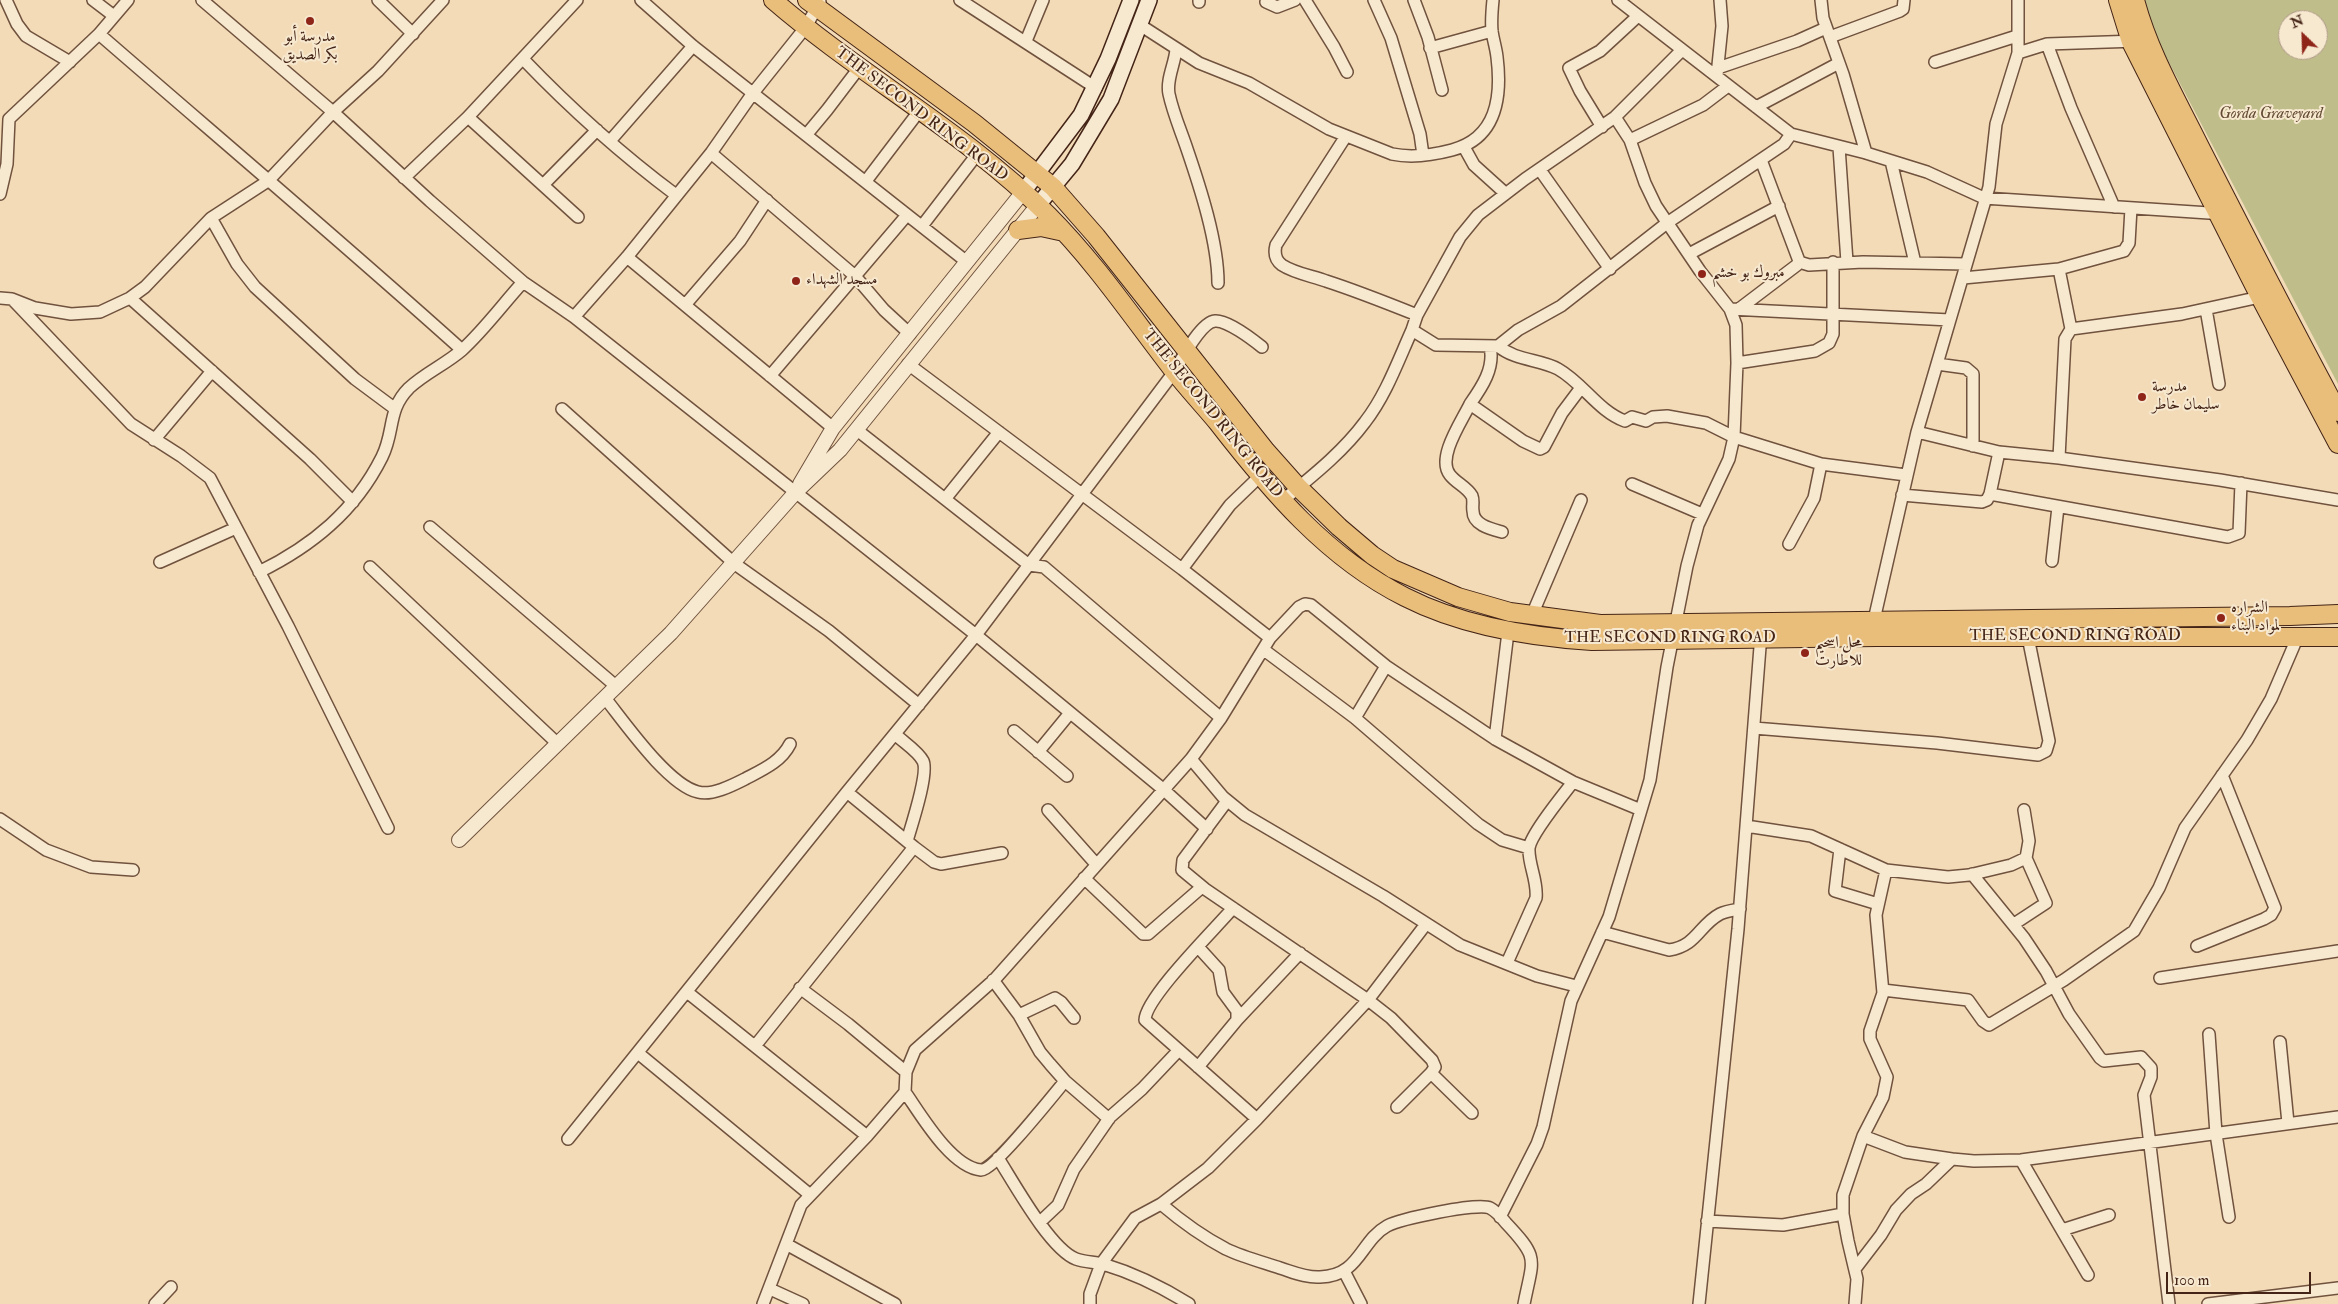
<!DOCTYPE html>
<meta charset="utf-8">
<style>
body{margin:0}
#map{position:relative;width:2338px;height:1304px;overflow:hidden;background:#f2dbb6;font-family:"IM FELL Double Pica",serif}
canvas{display:block}
.north{position:absolute;left:2278px;top:10px;width:50px;height:50px;box-sizing:border-box;background:#f7e8d0;border:1px solid #af9a86;border-radius:50%;rotate:336deg;font-size:14px;font-weight:700;line-height:20px;text-align:center;color:#442416}
.north::after{content:'';display:block;margin:auto;width:18px;height:22px;background:#8f2418;clip-path:polygon(50% 0,100% 100%,50% 72%,0 100%)}
.scale{position:absolute;left:2166px;top:1272px;width:145px;height:22px;box-sizing:border-box;border:2px solid #442416;border-top:0;padding-left:6px;font-size:15px;line-height:18px;white-space:nowrap;color:#442416;-webkit-text-stroke:4px #f7e8d0;paint-order:stroke}
</style>
<div id="map">
<canvas width="2338" height="1304"></canvas>
<div class="north">N</div>
<div class="scale">100 m</div>
</div>
<script>
const g = document.querySelector('canvas').getContext('2d');
g.lineJoin = 'round';
function fillPath(path, color) { g.fillStyle = color; g.fill(path, 'evenodd'); }
function trace(path, color, width, dash) { g.strokeStyle = color; g.lineWidth = width; g.lineCap = dash ? 'butt' : 'round'; g.setLineDash(dash || []); g.stroke(path); }
function write(font, color, halo, rows, align = 'center') {
  g.font = font + ' "IM FELL Double Pica",Amiri,serif'; g.lineWidth = 4; g.setLineDash([]); g.textBaseline = 'middle'; g.strokeStyle = halo; g.fillStyle = color; for (const [text, x, y, turn = 0] of rows) {
    g.save(); g.translate(x, y); g.rotate((+turn || 0) * Math.PI / 180); g.textAlign = isNaN(turn) ? turn : align; if (halo) g.strokeText(text, 0, 0); g.fillText(text, 0, 0); g.restore();
  }
}
fillPath(new Path2D(`
 M2140,0H2338V384L2143,13ZM2288,20H2318V50H2288Z`), '#bfbe8b');
const minor = new Path2D(`
 M6,0L17,24L26,36L70,62
 M93,0L114,16
 M202,0L333,112L430,201L523,282L574,317L976,635L1164,790L1207,829
 M378,0L413,34
 M641,0L693,46L967,262
 M960,0L1096,88
 M1305,0L1334,47L1347,72
 M1374,0L1391,38L1420,134L1423,155
 M1414,0L1428,37L1442,90
 M1618,0L1791,134L1866,153L1927,172L1984,198L2224,214
 M1821,0L1823,18L1843,74L1866,153
 M1199,2V0
 M1266,2L1277,7L1295,0
 M1140,25L1199,63L1249,83L1329,129L1392,154C1411,158 1433,155 1452,150C1497,138 1502,97 1497,57C1496,48 1493,39 1492,31C1491,21 1492,10 1493,0
 M99,34C220,139 343,243 462,350
 M1830,37L1900,11L1903,9L1904,0
 M1026,41L1043,0
 M2047,44L2071,108L2114,207
 M1430,48L1492,31
 M1176,49C1175,64 1166,79 1169,94C1173,113 1181,131 1187,149C1200,187 1218,242 1218,283
 M2018,53L2047,44L2137,41
 M523,59C570,108 621,154 676,195
 M1935,62L2017,36
 M1718,68L1797,41L1826,28
 M1717,75L1722,26L1720,0
 M1756,107L1839,63
 M468,117L578,217
 M9,119L99,34L128,0
 M1602,127L1580,91L1569,68L1600,51L1638,16
 M807,134L827,110L859,68
 M1346,136L1276,245C1274,253 1275,260 1282,265C1294,273 1312,276 1326,281C1357,291 1387,303 1417,315
 M1630,140L1703,105L1728,86
 M610,141L693,46
 M1464,147L1474,165L1505,193
 M1839,147L1847,262
 M711,153L855,276L884,310L910,334
 M1891,161L1915,263
 M1540,170L1610,269
 M404,178L468,117L577,0
 M866,181L920,110
 M543,185L597,130
 M0,194L7,164L9,119
 M211,218L237,264L255,287L355,379L394,408
 M922,226L978,153
 M1689,254L1779,206
 M627,257L833,428
 M1799,262L1809,265L1863,262L1966,264
 M2059,269L2071,329
 M1963,278L2059,269L2124,251L2129,243L2131,208
 M0,298L12,299L35,308L71,314L100,312L130,298L145,287L211,218L268,181L333,112L378,71L443,0
 M130,298L310,459L353,502
 M12,299L131,424L181,456L210,478L288,626L388,828
 M685,305L740,241L767,200
 M1730,309L1950,320
 M1739,309L1797,265L1799,261L1761,160
 M2206,309L2219,384
 M574,317L627,257L711,153L753,93L805,28L820,2
 M1412,330L1417,315L1460,237L1478,215L1525,179L1615,117L1682,50
 M1490,346C1495,368 1482,387 1470,404L1523,441L1540,449L1544,447L1562,413L1580,389
 M1498,346C1516,361 1540,359 1558,369C1583,383 1598,411 1625,421L1632,417L1646,421L1653,417L1667,416L1706,423L1734,437L1821,464L1906,475
 M1737,363L1815,351L1829,343L1833,334V262
 M1937,364L1966,368L1973,374V446
 M770,376L907,215
 M1470,404C1462,421 1436,458 1450,475C1456,483 1467,487 1472,496C1474,501 1472,506 1473,511C1473,525 1491,529 1502,532
 M562,409L735,564L829,631L919,705
 M857,430L1029,565L1044,567L1221,718
 M1917,432L1999,452L2059,458L2220,480L2338,500
 M154,440L212,371
 M1999,452L1990,494L2228,537L2239,533L2241,483
 M2059,458L2065,339L2071,329L2182,314L2260,297
 M1632,484L1702,514
 M1902,495L1982,502L1987,500L1990,494
 M945,499L999,432
 M1282,501C1311,477 1342,453 1365,422C1386,395 1398,361 1412,330L1436,345L1498,346L1518,330L1561,306L1667,223L1784,144L1791,134
 M430,527L617,687
 M1789,544L1814,498L1821,464
 M2052,561L2058,507
 M160,562L236,528
 M370,567L558,744
 M1182,569L1230,505L1259,477
 M259,572C312,546 355,511 382,457C395,431 387,410 409,388C425,373 446,364 462,350C484,330 503,304 523,282
 M1532,615L1581,500
 M1874,620L1917,432L1989,187L1996,124L2018,53V0
 M1270,638L1299,607L1305,604L1311,605L1386,666L1495,739L1573,782L1641,810
 M1264,650L1355,718L1478,824L1502,840L1529,848
 M605,698C625,723 668,785 698,792C712,796 733,785 745,779C762,770 781,762 790,744
 M1355,718L1386,666
 M1754,728L1937,743L2038,755L2046,751L2049,741L2028,637
 M1014,731L1067,776
 M895,734C903,742 918,751 923,761C929,773 911,827 907,841
 M1495,739L1508,632
 M1038,752L1070,713
 M1191,759L1223,797L1245,815L1383,896L1460,945L1537,976L1576,986
 M1227,801L1183,860L1182,870L1205,889L1368,1000L1391,1018L1432,1060L1435,1067L1431,1073L1397,1107
 M1048,810L1096,864
 M0,819L46,850L91,867L133,870
 M1746,826L1811,836L1886,870L1948,877L1969,875L2011,865L2026,858L2029,841L2024,810
 M914,847L934,862L941,864L1002,853
 M1840,849L1835,891L1878,904
 M1972,874L2024,938L2046,971L2069,1014L2100,1058L2104,1061L2141,1057L2151,1068V1077L2144,1095L2169,1304
 M1084,878L1143,934H1148L1202,887
 M1233,908C1216,928 1145,998 1145,1020L1257,1119
 M2014,924L2046,903L2026,858
 M1602,932L1669,950C1697,946 1699,925 1720,914C1726,911 1734,910 1740,909
 M2197,946L2264,919L2271,915L2275,908L2222,775
 M1507,963L1536,898C1538,881 1528,864 1529,848C1531,834 1563,795 1573,782
 M2160,978L2338,951
 M993,980L1019,1015L1040,1052L1050,1064L1065,1081L1109,1119
 M800,988L848,1024L906,1072
 M1883,990L1968,1000L1983,1021L1989,1025L2064,980L2134,931L2159,888L2185,828L2247,740L2271,699L2298,636
 M687,992L867,1136
 M1019,1015L1055,998L1061,1002L1074,1018
 M1237,1020L1300,953
 M2209,1034L2216,1134L2229,1217
 M2280,1042L2288,1123
 M755,1046L914,847L847,792
 M638,1053L809,1194
 M1198,1067L1237,1020V1011L1223,992L1219,970L1199,948
 M1431,1073L1472,1113
 M905,1092C921,1115 951,1167 981,1170C993,1171 1055,1093 1065,1081
 M568,1139L847,792L976,635L1174,372C1181,360 1201,322 1215,321C1227,320 1252,339 1262,347
 M998,1158C1014,1183 1050,1249 1076,1259C1084,1262 1094,1262 1103,1264C1133,1273 1162,1287 1189,1304
 M1952,1159L1974,1161L2021,1160L2338,1117
 M2021,1160L2088,1275
 M1161,1204C1181,1221 1203,1237 1226,1249C1243,1257 1262,1262 1280,1268C1293,1272 1306,1278 1320,1277C1360,1276 1360,1241 1387,1226C1400,1219 1478,1202 1490,1208C1496,1211 1502,1218 1506,1223C1540,1259 1533,1258 1524,1304
 M1500,1217L1537,1144L1543,1127L1571,1001L1609,917L1650,780L1667,667L1687,566L1698,525L1729,459L1734,437L1737,363L1736,325L1730,309L1700,271L1656,206L1645,183L1630,140L1615,117
 M1707,1221L1783,1225L1843,1214
 M1040,1222L1058,1205L1074,1169L1110,1117L1142,1089L1179,1050
 M2062,1230L2109,1215
 M786,1244L895,1304
 M1855,1269L1881,1235L1896,1210L1911,1194L1926,1184L1952,1159L1905,1152L1863,1136
 M1344,1271L1361,1304
 M770,1289L803,1304
 M155,1304L171,1287
 M763,1304L801,1205L867,1136L905,1092L906,1072L915,1050L995,979L1191,759L1221,718L1270,638L1182,569L908,364
 M1090,1304V1294L1101,1264L1135,1218L1161,1204L1208,1168L1257,1119L1368,1000L1426,924
 M1699,1304L1738,929L1761,634
 M1855,1304L1857,1279L1848,1241L1843,1214V1195L1863,1136L1883,1097L1887,1077L1870,1039V1031L1883,993L1876,915L1886,870
 M2208,1304L2338,1288`);
const tertiary = new Path2D(`
 M800,484L833,428L1023,192
 M459,840L671,633L795,493L840,450L1038,205`);
const secondary = new Path2D(`
 M1023,192L1081,115L1108,59L1131,0
 M1038,205L1072,164L1111,99L1149,0`);
const primary = new Path2D(`
 M773,0C861,76 965,132 1048,215C1095,262 1132,317 1173,370C1187,388 1203,405 1218,423C1270,490 1327,558 1405,597C1462,626 1529,637 1592,641L1876,637H2338
 M807,0L974,123L1053,187L1096,236L1266,451L1298,487L1339,527L1372,555L1393,569L1458,597L1510,612L1600,624L2290,616L2338,614
 M2118,0L2131,42L2260,297L2338,444
 M2135,0C2149,53 2177,100 2201,149C2246,237 2291,325 2338,412
 M1018,230L1041,227L1064,232`);
trace(minor, '#70523e', 14);
trace(tertiary, '#70523e', 16);
trace(secondary, '#442416', 18);
trace(primary, '#442416', 20);
trace(minor, '#f7e8d0', 11);
trace(tertiary, '#f7e8d0', 14);
trace(secondary, '#f7e8d0', 15);
trace(primary, '#e9be7b', 18);
for (const [x, y, r, color] of [
 [310,21,5,"#8f2418"],
 [1702,274,5,"#8f2418"],
 [796,281,5,"#8f2418"],
 [2142,397,5,"#8f2418"],
 [2221,618,5,"#8f2418"],
 [1805,653,5,"#8f2418"]
]) { const dot = new Path2D(); dot.arc(x, y, r, 0, 2 * Math.PI); g.fillStyle = color; g.fill(dot); trace(dot, '#f7e8d0', 2); }
write('16px', '#442416', '#f7e8d0', [
 ["مدرسة أبو",310,38,"center"],
 ["بكر الصديق",310,56,"center"],
 ["مبروك بو خشم",1712,274],
 ["مسجد الشهداء",806,281],
 ["مدرسة",2152,388],
 ["سليمان خاطر",2152,406],
 ["الشراره",2231,609],
 ["لمواد البناء",2231,627],
 ["محل اسحيم",1815,644],
 ["للاطارت",1815,662]
], 'left');
write('16px', '#442416', '#f7e8d0', [
 ["THE SECOND RING ROAD",921,115,37],
 ["THE SECOND RING ROAD",1212,414,51],
 ["THE SECOND RING ROAD",2075,637],
 ["THE SECOND RING ROAD",1670,639]
]);
write('italic 16px', '#634a33', '#f7e8d0', [
 ["Gorda Graveyard",2271,115]
]);
</script>
